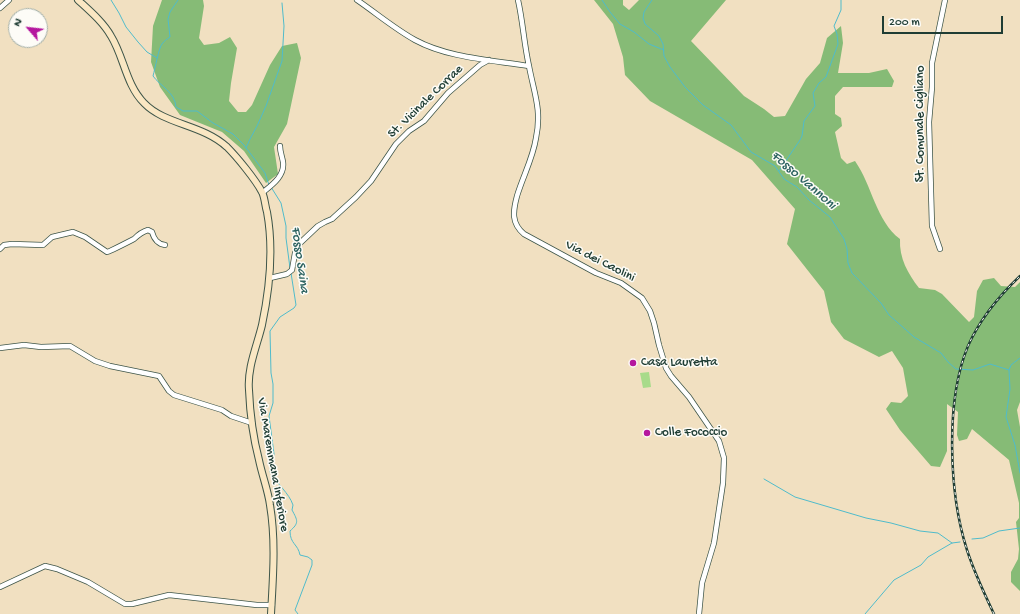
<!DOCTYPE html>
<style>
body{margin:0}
#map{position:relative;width:1020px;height:614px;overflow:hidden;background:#f1e0c1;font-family:"Gochi Hand",sans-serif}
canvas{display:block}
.north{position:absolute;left:8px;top:8px;width:40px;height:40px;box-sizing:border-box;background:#fdfcf7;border:1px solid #a4b0a9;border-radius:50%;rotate:298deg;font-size:11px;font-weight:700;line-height:16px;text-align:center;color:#1f3d34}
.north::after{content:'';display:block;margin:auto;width:14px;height:18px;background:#b5179e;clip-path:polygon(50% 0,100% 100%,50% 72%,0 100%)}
.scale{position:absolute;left:882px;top:16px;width:121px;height:18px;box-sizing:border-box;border:2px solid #1f3d34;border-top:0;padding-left:5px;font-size:12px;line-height:14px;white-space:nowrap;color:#1f3d34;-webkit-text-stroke:3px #fdfcf7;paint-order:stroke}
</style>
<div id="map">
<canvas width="1020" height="614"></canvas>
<div class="north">N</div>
<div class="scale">200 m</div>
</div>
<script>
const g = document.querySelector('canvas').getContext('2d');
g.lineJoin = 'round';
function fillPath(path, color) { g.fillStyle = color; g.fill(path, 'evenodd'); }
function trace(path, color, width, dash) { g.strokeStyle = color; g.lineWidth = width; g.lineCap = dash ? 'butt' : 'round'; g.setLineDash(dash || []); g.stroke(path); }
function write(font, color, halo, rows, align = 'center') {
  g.font = font + ' "Gochi Hand",sans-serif'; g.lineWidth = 3; g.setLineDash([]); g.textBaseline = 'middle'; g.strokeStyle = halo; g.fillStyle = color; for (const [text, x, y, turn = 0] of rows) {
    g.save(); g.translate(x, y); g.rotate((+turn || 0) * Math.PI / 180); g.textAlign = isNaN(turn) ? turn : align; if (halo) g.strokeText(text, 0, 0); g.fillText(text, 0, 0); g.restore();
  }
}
fillPath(new Path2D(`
 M649,372L651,387L643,388L640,373Z`), '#a8db8a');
fillPath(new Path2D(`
 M162,0H203L204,6L199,38L204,45L219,43L230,37L237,48L231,83L229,101L238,112H246L252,105L270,65L282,46L297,43L301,58L287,124L274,147L278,174L266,183L244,151L222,132L180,115L160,87L151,62L153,26Z
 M594,0H623V5L629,10L639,0H726L691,41L744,96L764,109L774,117L785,116L806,79L820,63L827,38L841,26L843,43L838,73H869L887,69L894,81L892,87H843L835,96V114L841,118L842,126L835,132L841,158L847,164L855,161C872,185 876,221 900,239C899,258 908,274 919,288L935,290L942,294L969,322L974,317L977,291L983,280L994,278L1001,286L1015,287L1020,282V402L1017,410L1020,427V591L1011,582V572L1018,559L1019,549L1016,522L1019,518V503L1009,460L972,429L967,439L959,441L957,435L958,412L947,404V451L940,467L931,466L900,430L886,409L891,402L901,403L908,396L903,368L892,351L879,357L844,339L831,322L824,291L787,244L795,209L752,160L650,101L625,75L623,57L613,24Z`), '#86bb76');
trace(new Path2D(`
 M111,0L119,13L126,27L138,42L147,52L157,58
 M178,0L170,12L168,19L170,37C167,39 164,41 162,44C159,47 155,69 153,76C160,86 175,92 176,107L183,111H197L213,123L233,134L244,145L265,173L269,185
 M602,0L610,12L620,24L634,32L649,44L664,50
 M652,0L644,12L643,18L645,24L659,36L663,44L664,56L670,67L685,87L703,105L731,125L751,152L775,166L784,179L797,187L809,200L830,217L844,239L847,249L848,263L852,273L881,303L889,315L914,337L941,353L948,362L956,369L973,370L990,364L1009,370
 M246,148L250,139L257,126L266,106L282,61L284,26L282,3
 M779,171L800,140L802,136L804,121L815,106L813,93L819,83L826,77L838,44L837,34L834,26L841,10V0
 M271,187L281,203L286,226V238L290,268
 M291,273L296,305L294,308L280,317L270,331L271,373L273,384V403L269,416L274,454L270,472C277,484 289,493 293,505L292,510C298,521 299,523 290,531C290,544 298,544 300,555L308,557L312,560V565L295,610L298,614
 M1020,358L1011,365L1009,370L1010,389L1006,417L1015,445L1020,473
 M764,479L795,497L866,518L891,523L920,531L938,533L952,543
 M972,539L983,538L999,531L1020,528
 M865,614L894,580L921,565L928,557L952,543L960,542`), '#4fbbcb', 1);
const street = new Path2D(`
 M357,0C376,13 395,29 415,40C448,58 492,60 529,66
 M518,0C523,22 524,44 529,66C534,93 542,110 536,138C533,158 523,176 517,196C513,211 511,223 524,234L596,273L621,283L642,298L650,311L654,323L659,345L666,368L671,376L689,397L719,441L724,458L723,483L714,543L702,583L699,614
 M0,8L9,0
 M262,193C272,185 285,176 283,162C282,156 280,152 280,146
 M0,249L4,245L12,244L43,245L52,237L73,232L85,237L107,252C109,252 132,240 134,239C138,235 141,232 148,230L152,232C154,239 157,244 165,245
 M940,249L932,226L929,122L932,87V63L945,0
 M270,278L287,274L292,270L295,253L299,244L318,226L325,222L332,219L356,197L371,181L396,144L409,131L424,121L448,93L480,65L489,60
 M0,348L24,345L41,347L70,346L95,361L110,366L159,376L169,391L174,395L222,410L231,416L252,423
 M0,587L45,566L57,569L88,582L125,604H132L169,595L257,605H272`);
const secondary = new Path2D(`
 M78,0C90,11 103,22 111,36C124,57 126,85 144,103C165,125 202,124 227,147C237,157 255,179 262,192C265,198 265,206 267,212C274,250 270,287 262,325C257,346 247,368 249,390C250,414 253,437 259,460C262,475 268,490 270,505C276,541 273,577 271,614`);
trace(street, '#3e5549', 6);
trace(secondary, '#3e5549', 8);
trace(street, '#fff', 4.5);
trace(secondary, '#fae7c3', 6);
const rail = new Path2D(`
 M994,614C984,593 974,572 967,550C949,494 945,401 968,346C980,319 999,296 1020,276`);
trace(rail, '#1f3d34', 2.5);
trace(rail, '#fdfcf7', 1, [3]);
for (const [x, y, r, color] of [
 [633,363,4,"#b5179e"],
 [647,433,4,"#b5179e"]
]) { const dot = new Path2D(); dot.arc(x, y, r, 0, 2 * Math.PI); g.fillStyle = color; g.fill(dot); trace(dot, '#fdfcf7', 1.5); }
write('13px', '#1f3d34', '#fdfcf7', [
 ["St. Vicinale Corrae",426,102,-44],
 ["St. Comunale Cigliano",921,124,-90],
 ["Via dei Caolini",600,262,27],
 ["Via Maremmana Inferiore",272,465,80]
]);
write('13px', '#1f3d34', '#fdfcf7', [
 ["Casa Lauretta",641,363],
 ["Colle Fococcio",655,433]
], 'left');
write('italic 14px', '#2d6361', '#fdfcf7', [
 ["Fosso Vannoni",803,181,41],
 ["Fosso Saina",299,260,82]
]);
</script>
